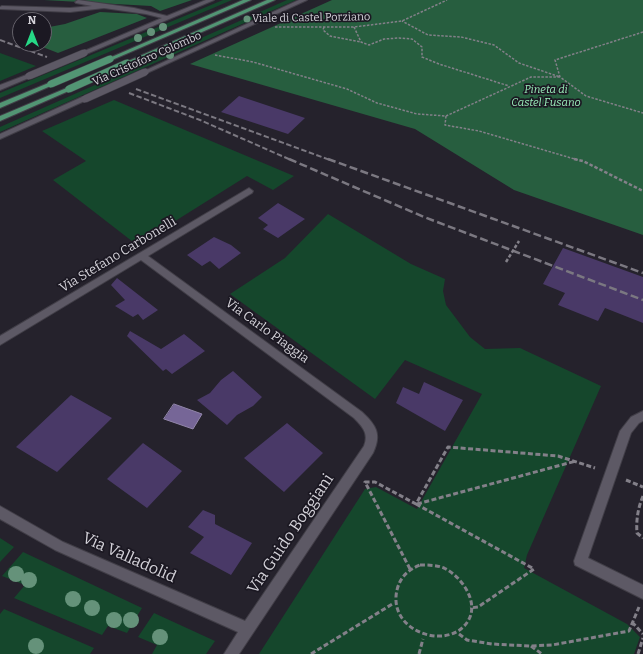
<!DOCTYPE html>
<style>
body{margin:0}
#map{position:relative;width:643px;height:654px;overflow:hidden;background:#25222c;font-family:Bitter,serif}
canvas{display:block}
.north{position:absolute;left:12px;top:12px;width:40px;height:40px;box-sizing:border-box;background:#1b1822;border:1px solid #65626b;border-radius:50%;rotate:0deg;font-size:11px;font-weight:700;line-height:16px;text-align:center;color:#d3d1d8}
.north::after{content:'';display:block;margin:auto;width:14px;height:18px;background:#26d886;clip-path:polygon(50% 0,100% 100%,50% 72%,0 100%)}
</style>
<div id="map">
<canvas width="643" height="654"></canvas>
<div class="north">N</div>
</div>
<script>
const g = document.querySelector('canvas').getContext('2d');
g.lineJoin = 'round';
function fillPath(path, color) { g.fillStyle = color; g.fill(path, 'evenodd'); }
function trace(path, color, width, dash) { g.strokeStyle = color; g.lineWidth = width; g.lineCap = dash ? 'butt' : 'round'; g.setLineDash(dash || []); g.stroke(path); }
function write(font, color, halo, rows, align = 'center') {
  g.font = font + ' Bitter,serif'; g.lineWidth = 3.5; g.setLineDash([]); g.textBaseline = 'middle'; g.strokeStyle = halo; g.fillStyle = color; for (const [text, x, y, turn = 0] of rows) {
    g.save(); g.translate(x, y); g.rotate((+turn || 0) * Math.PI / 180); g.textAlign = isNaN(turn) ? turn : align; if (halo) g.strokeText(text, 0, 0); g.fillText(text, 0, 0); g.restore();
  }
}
fillPath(new Path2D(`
 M223,0H232L0,98V93Z
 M287,0H296L0,132V127Z
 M0,53L36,66L0,81Z
 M114,100L294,176L273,190L247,176L137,245L53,180L86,161L42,131Z
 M328,214L411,264L445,279L443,291L446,305L470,337L485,349L520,348L601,386L527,555L524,568L627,624L640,637L634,654H259L365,489L376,487L417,509L482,394L405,360L375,399L230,294L285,258Z
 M0,538L14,547L0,562Z
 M23,552L142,608L127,633L108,626L102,635L14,598L25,585L2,576Z
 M4,609L94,648L90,654H0V614Z
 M154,613L215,641L206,654H152L157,645L138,637Z`), '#15472c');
fillPath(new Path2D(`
 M44,0H192L160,11L151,6Z
 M332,0H643V235L514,190L415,129L190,64Z
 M100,12L137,14L147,18L58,53L35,44H44V28L65,24Z`), '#275e3f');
const water = new Path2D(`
 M174,404L202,414L193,429L164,419Z`);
fillPath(water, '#766697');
trace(water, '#9286aa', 1);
fillPath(new Path2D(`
 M239,96L305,118L288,134L221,112Z
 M278,203L305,219L278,238L263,229L268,225L258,218Z
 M214,237L231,245L241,253L219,269L210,261L202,266L187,255Z
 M563,248L643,277V323L605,308L598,321L558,305L565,293L543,284Z
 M117,278L149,303L158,310L143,320L138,314L133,317L115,306L125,300L111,285Z
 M130,331L161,349L184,334L205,351L172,374L166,369L163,371L127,336Z
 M233,371L262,397L253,406L237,415L227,425L197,400L210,393L221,380Z
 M424,382L463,400L445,431L396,403L403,387L419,394Z
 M71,395L112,418L57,472L16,447Z
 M287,423L323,453L284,492L244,458Z
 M143,443L182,471L147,508L107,479Z
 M203,510L215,515V524L252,543L231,575L190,553L204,537L188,527Z`), '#493967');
const minor = new Path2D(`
 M78,0L134,8L167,16L206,0H214L84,55L81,53L82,52L162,18L146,14L104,8L70,12L0,9V7L2,6L70,8L92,6L76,3L75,2Z
 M299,0H307L147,73L142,72Z
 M29,74L31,75V77L0,90V85Z
 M82,97H88L89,99L0,139V134Z
 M249,188L253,191L252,193L148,256L362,412C376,425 382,434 373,453L239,654H224L238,632L55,550L0,519V506L63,542L245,621L364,446C369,434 363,427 354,418L141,260L0,345V336Z
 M643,411V421L639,423L631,433L588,558L643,585V599L575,565L574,561L620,431L631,417Z`);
const major = new Path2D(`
 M243,0H251L112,60L107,59Z
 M267,0H275L129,64L124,63Z
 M51,82L54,84L53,85L0,108V103Z
 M69,87L73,89L71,90L0,121V116Z`);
trace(minor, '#413e47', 2);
trace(major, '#413e47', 2);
trace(new Path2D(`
 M275,27H354L402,21L447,0
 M324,27L323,30L330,36L361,42
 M354,27L361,42L369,45L384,39L399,38L412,39L422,47V57L439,64L509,86
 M643,32L555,60L560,77L586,96L643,113
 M215,55L253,62L347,89L377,103L417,114L446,116L531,77H560L519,63L494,45L461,37L428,35L402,21
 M446,116L445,125L479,131L578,160`), '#838089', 1.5, [2.5, 1.5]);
trace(new Path2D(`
 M574,159L583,161L643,191`), '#838089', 2.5, [3.5, 2]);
trace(new Path2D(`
 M626,480L643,487
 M643,496C638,508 636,520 637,533L643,538
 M416,504L534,569L478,607L470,608
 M417,504L576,461
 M420,565C428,565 437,565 444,568C461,576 480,602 468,621C449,652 387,632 397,590C400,577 408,570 420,565Z
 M410,569L365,482H375L416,504L448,447L558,456L595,468
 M632,622L643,634
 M459,634L467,640L492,644L530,646L552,645L629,631L639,607
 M531,646L542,654
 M311,654L394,603
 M419,654L423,639
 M638,654L643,638`), '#838089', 3, [5, 2.5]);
fillPath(minor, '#5d5965');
fillPath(major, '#529574');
trace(new Path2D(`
 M0,40L47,57
 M136,89L330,160
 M129,93L200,120L291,160`), '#7b7881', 2, [5.5, 2.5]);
trace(new Path2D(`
 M289,159L424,217L643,300
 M328,159L643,273`), '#7b7881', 2.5, [8, 3.5]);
const minorBridge = new Path2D(`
 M29,76L84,53
 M85,99L145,72`);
const majorBridge = new Path2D(`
 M51,84L110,59
 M69,89L127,63`);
trace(minorBridge, '#413e47', 8, []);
trace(majorBridge, '#413e47', 8, []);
trace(new Path2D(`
 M506,262L519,241`), '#838089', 2.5, [3.5, 2]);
trace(minorBridge, '#5d5965', 7);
trace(majorBridge, '#529574', 7);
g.fillStyle = '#65927a';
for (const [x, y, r] of [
 [247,19,3.5],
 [163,27,4],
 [151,32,4],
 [138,38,4],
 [170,55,4],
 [16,574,8],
 [29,580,8],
 [73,599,8],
 [92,608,8],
 [114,620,8],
 [131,620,8],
 [160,637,8],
 [36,646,8]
]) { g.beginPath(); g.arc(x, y, r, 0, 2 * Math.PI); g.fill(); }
write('11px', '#d3d1d8', '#1b1822', [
 ["Viale di Castel Porziano",311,18,-1],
 ["Via Cristoforo Colombo",147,59,-24]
]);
write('italic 11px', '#9aedba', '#1b1822', [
 ["Pineta di",546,90],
 ["Castel Fusano",546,103]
]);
write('13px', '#d3d1d8', '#1b1822', [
 ["Via Stefano Carbonelli",118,255,-31],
 ["Via Carlo Piaggia",267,331,36]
]);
write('16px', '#d3d1d8', '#1b1822', [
 ["Via Guido Boggiani",291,534,-56],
 ["Via Valladolid",129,558,24]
]);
</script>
